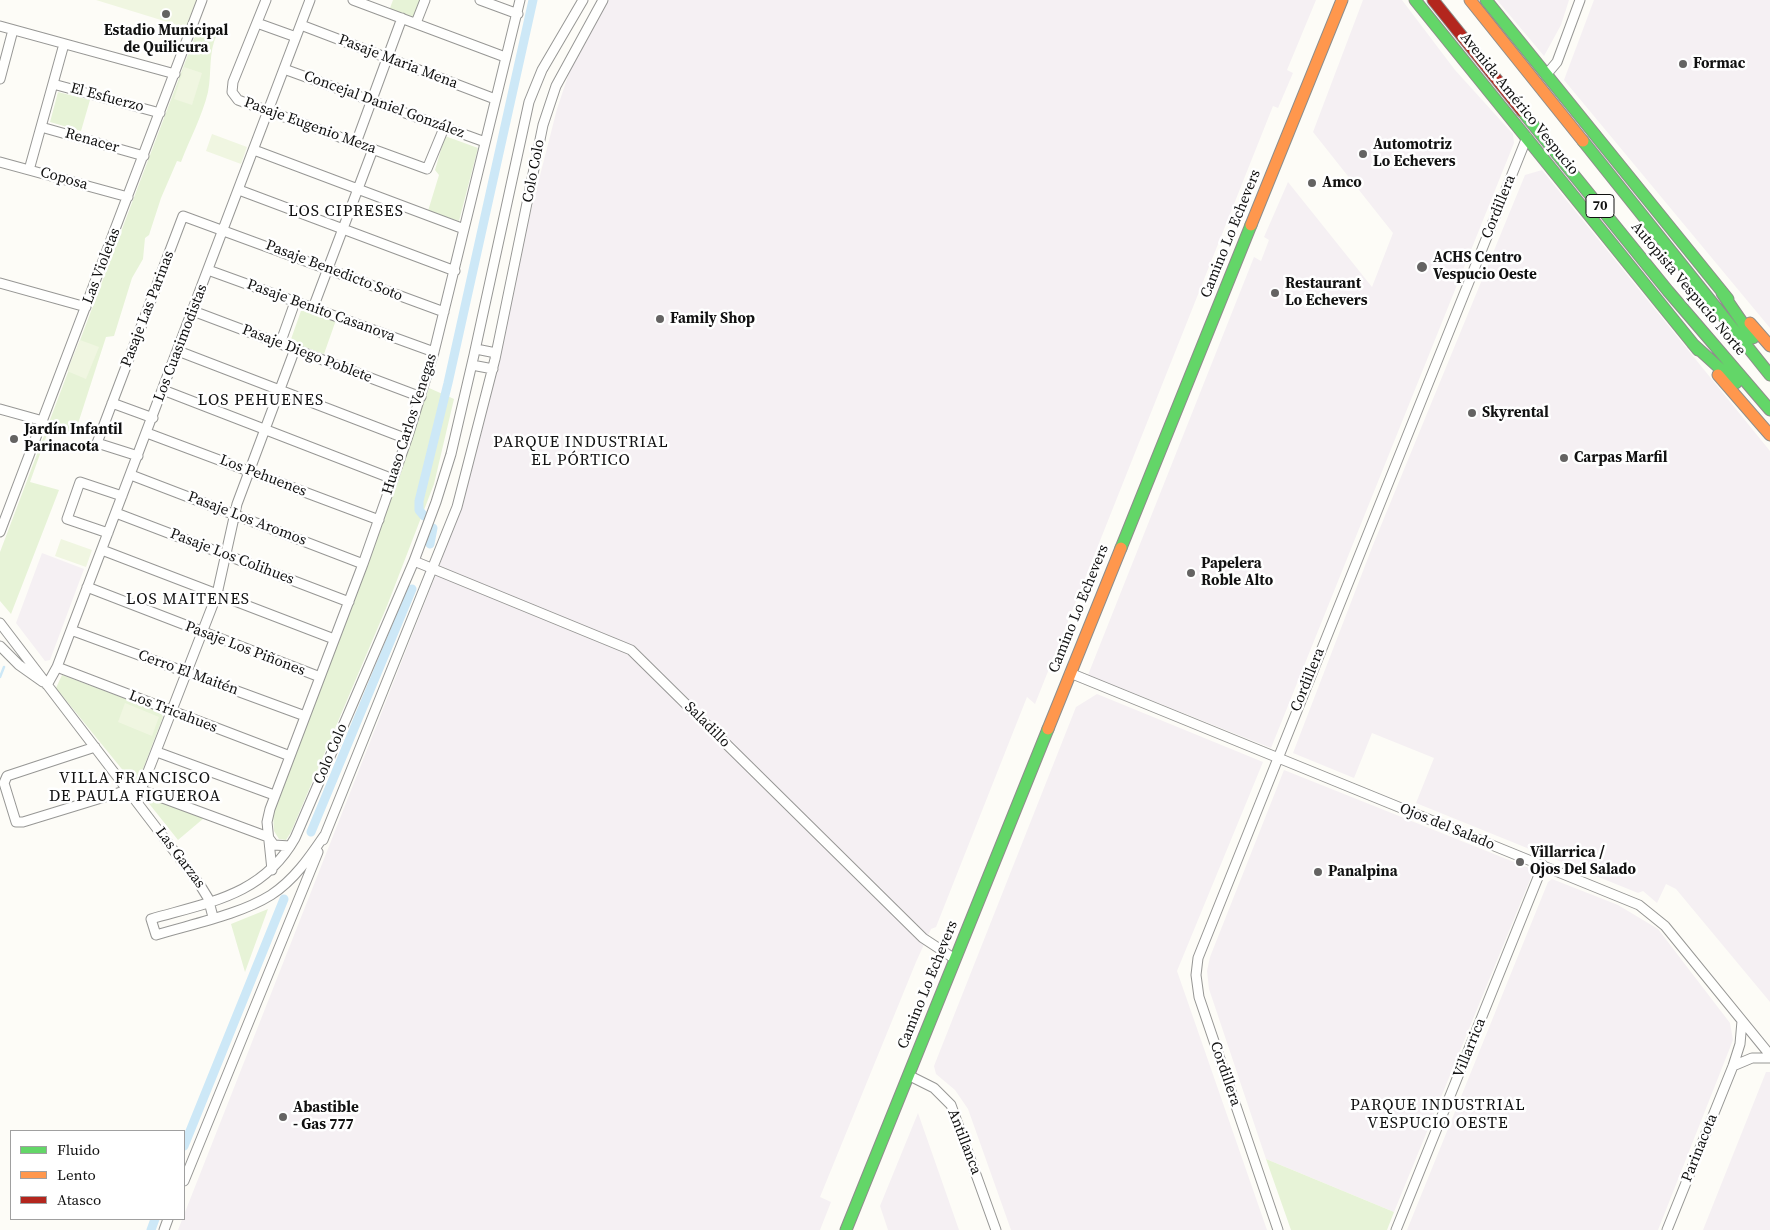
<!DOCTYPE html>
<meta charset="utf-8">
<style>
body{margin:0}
#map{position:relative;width:1770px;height:1230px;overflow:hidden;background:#fdfcf7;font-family:"Source Serif 4",serif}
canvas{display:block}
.legend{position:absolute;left:10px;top:1130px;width:175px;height:90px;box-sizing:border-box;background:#fff;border:1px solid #a0a0a0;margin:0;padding:6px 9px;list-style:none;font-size:15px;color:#111}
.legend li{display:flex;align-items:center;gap:10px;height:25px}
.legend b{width:25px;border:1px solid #a0a0a0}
</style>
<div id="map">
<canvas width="1770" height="1230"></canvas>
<ul class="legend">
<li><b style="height:6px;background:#63d668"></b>Fluido</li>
<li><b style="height:6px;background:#ff974d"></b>Lento</li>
<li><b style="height:6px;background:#b3261e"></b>Atasco</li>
</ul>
</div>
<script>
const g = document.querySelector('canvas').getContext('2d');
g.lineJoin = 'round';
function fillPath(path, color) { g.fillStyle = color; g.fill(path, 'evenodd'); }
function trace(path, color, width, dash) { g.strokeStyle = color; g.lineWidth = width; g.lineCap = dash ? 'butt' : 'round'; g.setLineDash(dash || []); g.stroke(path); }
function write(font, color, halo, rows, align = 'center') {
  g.font = font + ' "Source Serif 4",serif'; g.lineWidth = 5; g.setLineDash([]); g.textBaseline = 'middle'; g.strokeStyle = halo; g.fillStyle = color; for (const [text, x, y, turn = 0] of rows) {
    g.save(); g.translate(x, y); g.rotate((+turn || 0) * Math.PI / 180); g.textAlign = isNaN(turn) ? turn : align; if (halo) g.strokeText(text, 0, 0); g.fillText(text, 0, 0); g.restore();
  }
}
fillPath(new Path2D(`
 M609,0H1316L1287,70L1293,73L1278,108L1273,106L1035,704L1027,697L936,927L931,929L916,962L820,1197L831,1202L820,1230H178L442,559L557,109L574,58Z
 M1363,0H1402L1455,70L1513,134L1514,143L1271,748L1088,675L1254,257L1261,261L1269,240L1264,237L1288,182L1372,287L1393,233L1313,132Z
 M1497,0H1569L1561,25L1544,56Z
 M1594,0H1770V328L1564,80Z
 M1542,170L1770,451V1002L1676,889L1666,884L1657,903L1643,891L1638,893L1416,803L1434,758L1372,733L1354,778L1293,753L1373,545L1525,175Z
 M42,553L84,569L50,660L45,661L16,623Z
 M1097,694L1263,762L1177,971L1267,1230H1011L968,1109L955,1090L936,1074L934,1066L1076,707Z
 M1284,770L1534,870L1394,1212L1266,1159L1209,989L1207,971L1210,957Z
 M1552,879L1618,905L1658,929L1730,1023L1733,1040L1658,1230H1407L1548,882Z
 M1766,1072H1770V1230H1703Z
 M918,1113L959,1230H888L880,1206Z`), '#f5f0f3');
fillPath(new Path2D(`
 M393,0H420L413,19L389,11Z
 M198,28L217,34C208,53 212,72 208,92C202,117 190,138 181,162L177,161L161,198L149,235L145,238L143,259L132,278L114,336L106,337L74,436L49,429L30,482L59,490L11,614L0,601V552Z
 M58,92L90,100L81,131L50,122Z
 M445,136L478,148L459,221L428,211L439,175L435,170Z
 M302,308L336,320L324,354L290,342Z
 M429,388L454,399L434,484L387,606L291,832L286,840L279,839L274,831L273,815Z
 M62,675L161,712L163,717L138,782L134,784L56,688Z
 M148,798L204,818L178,840L147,801Z
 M268,909L245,972L231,924Z
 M1266,1159L1394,1212L1387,1230H1291Z`), '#e7f3d7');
fillPath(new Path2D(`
 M96,0H197L187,28Z
 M184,67L202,73L192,105L174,99Z
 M212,134L247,147L241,164L206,151Z
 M80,340L99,347L86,379L67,371Z
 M61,539L92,550L86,567L55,556Z
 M125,703L159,717L152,736L118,722Z`), '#f0f6e1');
trace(new Path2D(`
 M0,677L4,667`), '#cde8f7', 2.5);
trace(new Path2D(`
 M424,516L419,510V501L448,383L533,0
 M430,544L433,528
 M311,832L412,589
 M184,1146L284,899
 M151,1230L155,1219`), '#cde8f7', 9);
const street = new Path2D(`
 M266,0L233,82L232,92L238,100L427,169L444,128
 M353,0L505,57
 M480,0L518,14
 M257,23L296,37
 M416,23L425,0
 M301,25L495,99
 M0,26L175,74
 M284,69L485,142
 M1546,75L1557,62L1580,0
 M0,79L13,30
 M53,84L160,113
 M41,127L144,156
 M356,143L402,18
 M254,150L464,229
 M0,162L128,197
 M29,170L64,44
 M239,190L455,271
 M208,270L434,352
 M0,283L86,307
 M313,308L373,149
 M193,311L421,397
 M280,344L295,302
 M476,349L496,353
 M178,351L407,439
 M472,365L493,369
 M163,390L393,479
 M112,403L153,418
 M0,409L43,421
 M147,433L379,520
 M138,456L97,443L183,216L444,312
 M131,475L363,564
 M116,513L349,602
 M0,532L202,0
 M108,533L67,519L80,482L122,496
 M102,550L334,639
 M414,561L631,650L923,938L955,959
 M87,587L320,677
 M0,623L200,885L208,898L213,917
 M71,630L305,716
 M0,646L19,665L43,682
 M57,667L290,756
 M1070,673L1639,905L1665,926L1770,1055
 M47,685L57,667L310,0
 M95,747L7,776L4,783L16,822H23L134,788
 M157,752L274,795
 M141,790L268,837
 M137,800L217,594L237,504L295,349
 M324,836C309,858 294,880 271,895C239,915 192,924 156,935L151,919C210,902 263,895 295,838L414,561L436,502L451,454L474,355L529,102L542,70L583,0
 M268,837L274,845L290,846
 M323,840L457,507L495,359L543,125L556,86L603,0
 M272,870L267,822L270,809L363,564L407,439L434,352L520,0
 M1733,1066L1752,1058H1770
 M908,1075L934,1088L951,1105L996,1230
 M184,1181L318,852
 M164,1230L168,1219
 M1278,1230L1199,997L1196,975L1198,958L1527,137
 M1396,1230L1543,865
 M1667,1230L1733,1066L1740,1044L1742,1021`);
const fast = new Path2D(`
 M1415,0L1698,350
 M1486,0L1728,299
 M1522,111L1668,291L1770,410
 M1583,141L1770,375
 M1722,293L1753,338
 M1693,344L1736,383
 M1121,548L1251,225
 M846,1230L1048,729`);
const slow = new Path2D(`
 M1470,0L1583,141
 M1251,225L1342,0
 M1750,323L1770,346
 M1718,375L1770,435
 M1048,729L1121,548`);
const jam = new Path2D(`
 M1433,0L1522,111`);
trace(street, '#979795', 11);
trace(fast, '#8e8d8b', 13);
trace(slow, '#8e8d8b', 13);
trace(jam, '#8e8d8b', 13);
trace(street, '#fffffe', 9);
trace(fast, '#63d668', 11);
trace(slow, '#ff974d', 11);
trace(jam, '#b3261e', 11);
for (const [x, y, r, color] of [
 [166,14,5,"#646362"],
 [1683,64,5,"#646362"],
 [1363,154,5,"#646362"],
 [1312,183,5,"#646362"],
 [1422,267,6,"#646362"],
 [1275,293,5,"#646362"],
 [660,319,5,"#646362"],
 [1472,413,5,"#646362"],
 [14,439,5,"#646362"],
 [1564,458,5,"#646362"],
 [1191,573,5,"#646362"],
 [1520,862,5,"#646362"],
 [1318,872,5,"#646362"],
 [283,1117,5,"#646362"]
]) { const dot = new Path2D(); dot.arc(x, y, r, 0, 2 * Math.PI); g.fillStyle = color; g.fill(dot); trace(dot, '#fff', 2); }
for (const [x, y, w] of [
 [1600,206,28]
]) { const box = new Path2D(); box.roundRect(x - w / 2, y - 11.5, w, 23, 4); g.fillStyle = '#fff'; g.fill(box); trace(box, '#111', 1); }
write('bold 14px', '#111', null, [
 ["70",1600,206]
]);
write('bold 15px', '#111', '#fff', [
 ["Estadio Municipal",166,31,"center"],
 ["de Quilicura",166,48,"center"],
 ["Formac",1693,64],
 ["Automotriz",1373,145],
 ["Lo Echevers",1373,162],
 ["Amco",1322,183],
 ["ACHS Centro",1433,258],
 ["Vespucio Oeste",1433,275],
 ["Restaurant",1285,284],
 ["Lo Echevers",1285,301],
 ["Family Shop",670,319],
 ["Skyrental",1482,413],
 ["Jardín Infantil",24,430],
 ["Parinacota",24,447],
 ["Carpas Marfil",1574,458],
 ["Papelera",1201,564],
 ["Roble Alto",1201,581],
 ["Villarrica /",1530,853],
 ["Ojos Del Salado",1530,870],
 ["Panalpina",1328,872],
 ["Abastible",293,1108],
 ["- Gas 777",293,1125]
], 'left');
write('15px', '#111', '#fff', [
 ["Pasaje Maria Mena",398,62,21],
 ["El Esfuerzo",107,98,15],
 ["Avenida Américo Vespucio",1519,104,51],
 ["Concejal Daniel González",384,105,20],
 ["Pasaje Eugenio Meza",310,126,20],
 ["Renacer",92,141,16],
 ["Colo Colo",534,171,-79],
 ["Coposa",64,179,16],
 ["Cordillera",1499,207,-68],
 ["Camino Lo Echevers",1231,234,-68],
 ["Las Violetas",102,266,-69],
 ["Pasaje Benedicto Soto",334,271,21],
 ["Autopista Vespucio Norte",1688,289,50],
 ["Pasaje Las Parinas",148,309,-69],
 ["Pasaje Benito Casanova",321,311,20],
 ["Los Cuasimodistas",181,343,-69],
 ["Pasaje Diego Poblete",307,354,21],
 ["Huaso Carlos Venegas",410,424,-72],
 ["Los Pehuenes",263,476,21],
 ["Pasaje Los Aromos",247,519,21],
 ["Pasaje Los Colihues",232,557,21],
 ["Camino Lo Echevers",1079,609,-68],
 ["Pasaje Los Piñones",245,649,21],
 ["Cerro El Maitén",188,673,20],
 ["Cordillera",1308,680,-68],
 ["Los Tricahues",173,712,21],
 ["Saladillo",707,725,45],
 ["Colo Colo",331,754,-67],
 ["Ojos del Salado",1447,827,22],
 ["Las Garzas",180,858,53],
 ["Camino Lo Echevers",928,985,-68],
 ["Villarrica",1470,1048,-68],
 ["Cordillera",1225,1074,71],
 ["Antillanca",964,1142,69],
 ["Parinacota",1700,1148,-68]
]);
g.letterSpacing = '1px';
write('16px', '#111', '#fff', [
 ["LOS CIPRESES",346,212],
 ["LOS PEHUENES",261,401],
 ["PARQUE INDUSTRIAL",581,443],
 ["EL PÓRTICO",581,461],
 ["LOS MAITENES",188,600],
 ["VILLA FRANCISCO",135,779],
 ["DE PAULA FIGUEROA",135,797],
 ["PARQUE INDUSTRIAL",1438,1106],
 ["VESPUCIO OESTE",1438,1124]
]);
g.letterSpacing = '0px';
</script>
